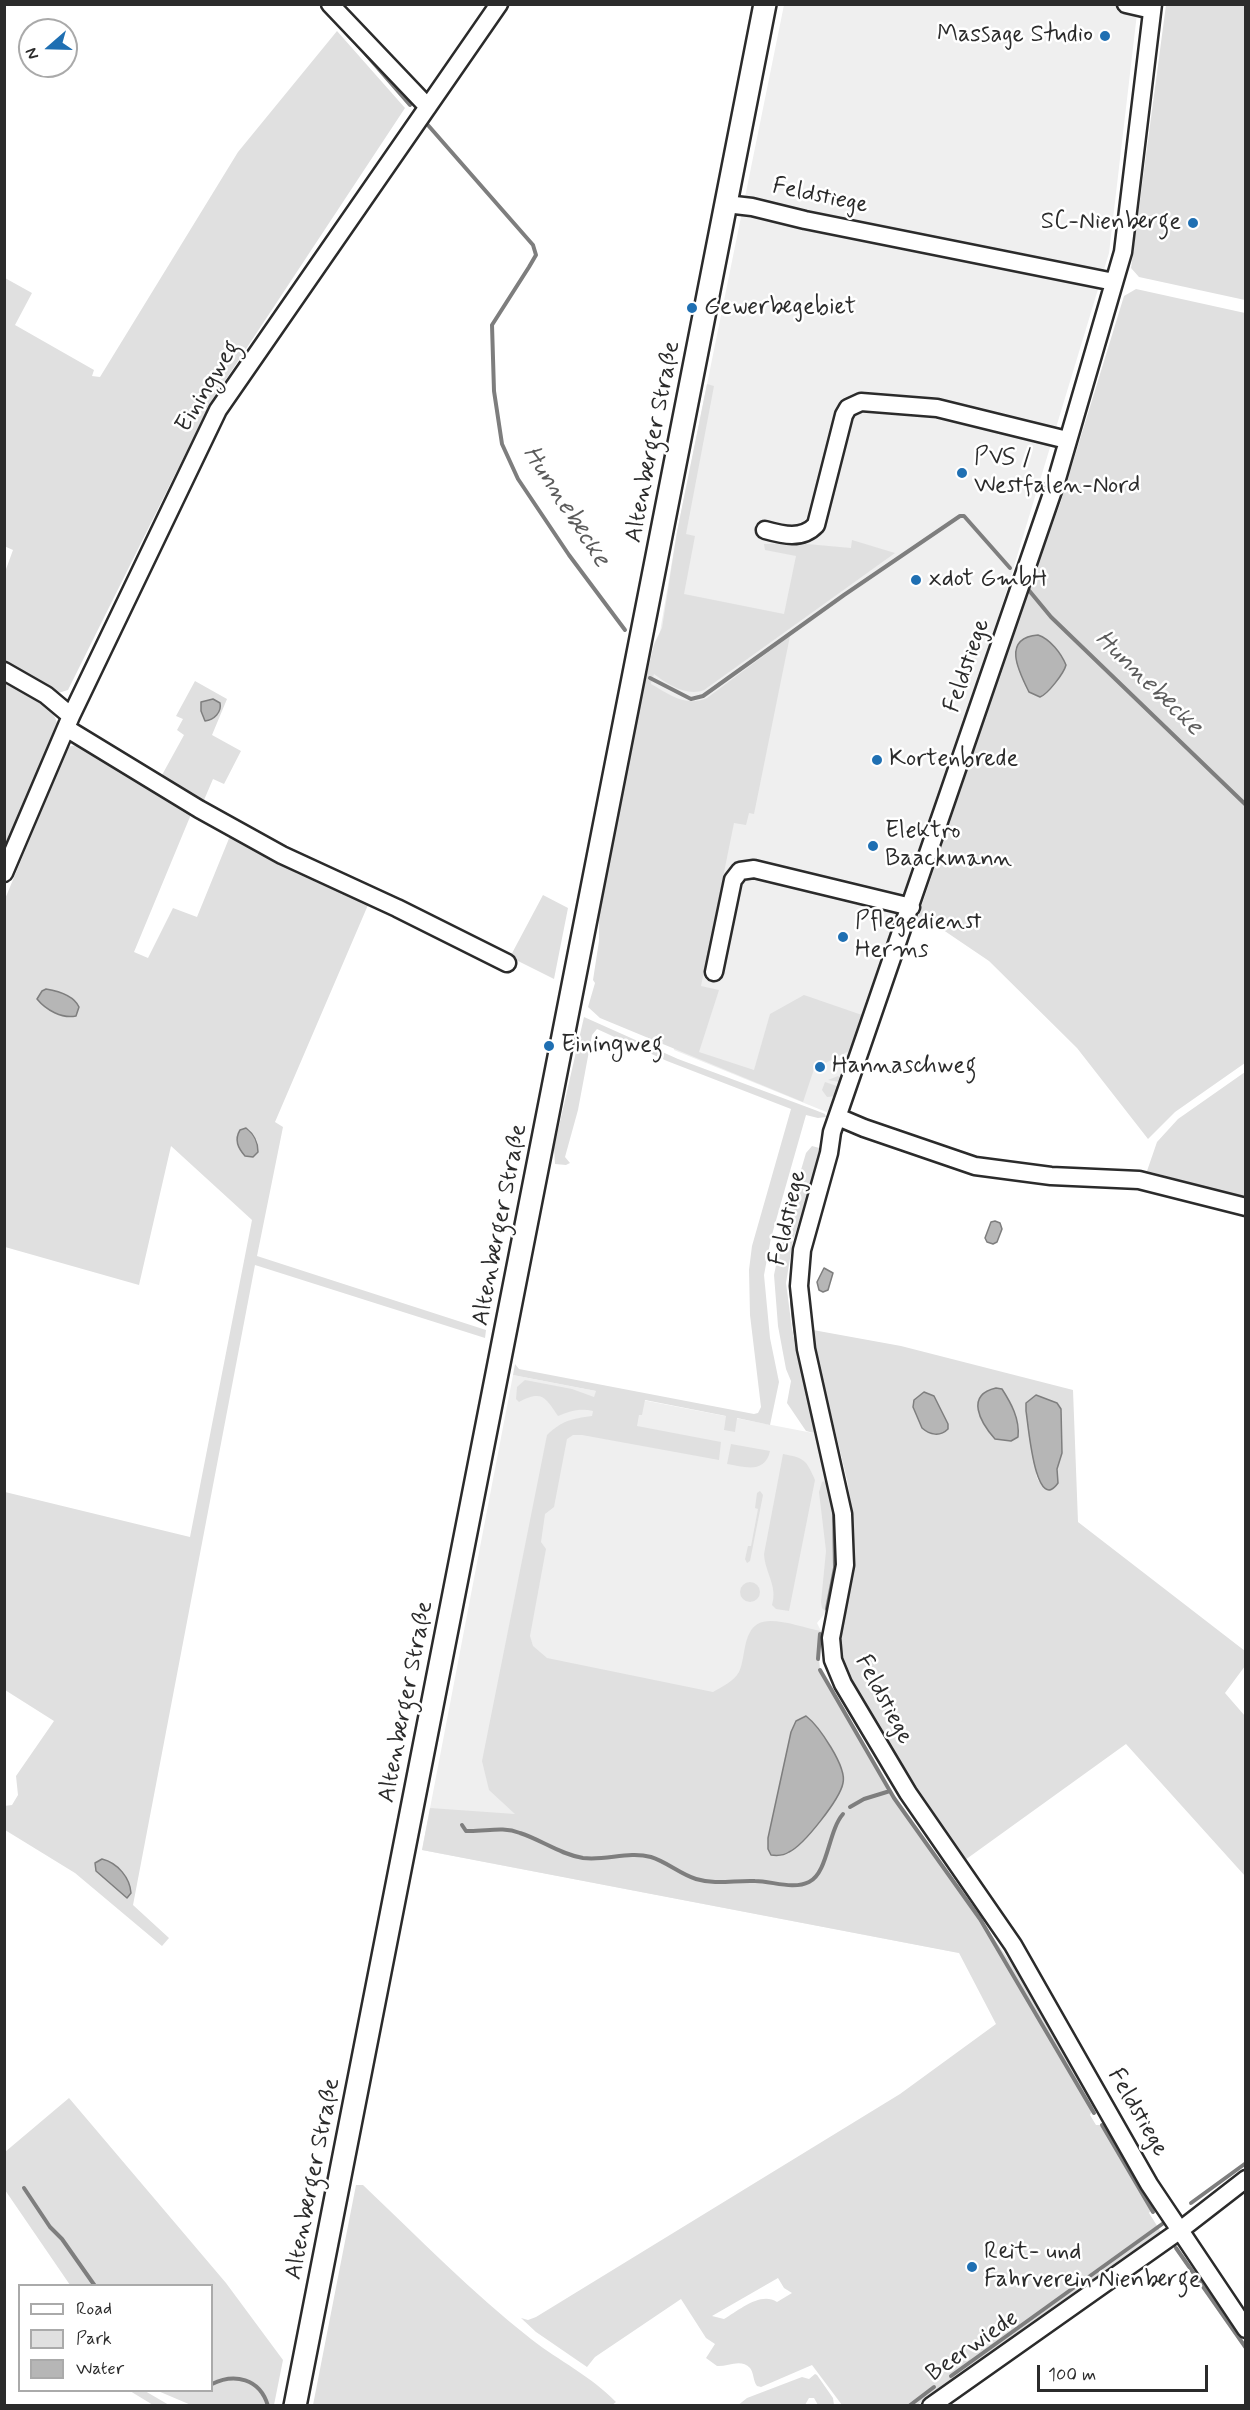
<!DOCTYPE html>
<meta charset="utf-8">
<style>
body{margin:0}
#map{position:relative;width:1250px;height:2410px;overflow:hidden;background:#fff;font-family:Mynerve,sans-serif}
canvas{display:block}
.frame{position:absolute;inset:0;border:6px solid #2b2b2b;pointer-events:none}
.legend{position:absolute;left:18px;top:2284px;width:195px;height:108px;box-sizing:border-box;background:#fff;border:2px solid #aaa;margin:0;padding:8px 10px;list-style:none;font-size:18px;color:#2b2b2b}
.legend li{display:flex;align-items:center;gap:12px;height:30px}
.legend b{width:30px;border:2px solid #aaa}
.north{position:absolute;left:18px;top:18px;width:60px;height:60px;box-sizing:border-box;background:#fff;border:2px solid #aaa;border-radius:50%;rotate:250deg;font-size:16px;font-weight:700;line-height:24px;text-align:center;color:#2b2b2b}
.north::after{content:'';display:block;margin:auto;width:21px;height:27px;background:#1f6fb2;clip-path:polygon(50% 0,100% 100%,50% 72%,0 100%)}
.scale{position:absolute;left:1037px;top:2365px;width:171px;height:27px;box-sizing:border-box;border:3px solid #2b2b2b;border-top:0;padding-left:8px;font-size:18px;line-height:21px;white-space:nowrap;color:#2b2b2b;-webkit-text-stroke:4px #fff;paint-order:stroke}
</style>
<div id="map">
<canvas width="1250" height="2410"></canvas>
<div class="frame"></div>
<ul class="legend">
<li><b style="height:8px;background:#fff"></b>Road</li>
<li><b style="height:16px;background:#e0e0e0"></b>Park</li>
<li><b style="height:16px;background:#b6b6b6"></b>Water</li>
</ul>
<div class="north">N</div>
<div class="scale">100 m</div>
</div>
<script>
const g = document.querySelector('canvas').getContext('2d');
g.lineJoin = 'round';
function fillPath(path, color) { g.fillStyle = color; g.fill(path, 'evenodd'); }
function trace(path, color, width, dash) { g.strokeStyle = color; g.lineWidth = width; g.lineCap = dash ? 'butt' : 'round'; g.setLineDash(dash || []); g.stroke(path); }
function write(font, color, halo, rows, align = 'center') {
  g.font = font + ' Mynerve,sans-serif'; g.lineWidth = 5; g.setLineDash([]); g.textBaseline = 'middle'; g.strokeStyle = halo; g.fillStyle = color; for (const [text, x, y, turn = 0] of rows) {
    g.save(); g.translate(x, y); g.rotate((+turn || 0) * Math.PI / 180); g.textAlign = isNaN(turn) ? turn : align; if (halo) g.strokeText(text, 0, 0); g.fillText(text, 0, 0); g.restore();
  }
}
fillPath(new Path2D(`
 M784,5H1138L1109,253L869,1044L841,1118L674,1050L647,708L677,532Z
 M513,1375L818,1434L830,1485L834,1525L835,1567L826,1612L817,1623L821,1631L818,1647L820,1672L959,1953L422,1850Z`), '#efefef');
fillPath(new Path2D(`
 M1166,5H1245V300L1139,277L1131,268Z
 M337,31L405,108L211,402L68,690L58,693L5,662V572L13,550L4,546L5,278L32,293L15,325L94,370L92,376L100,377L238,152Z
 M1136,289L1245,313V1063L1175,1112L1148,1139L1077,1048L989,961L924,917L920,918L916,922L1027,595L1061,501L1124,296ZM1023,639L1064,671L1046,694Z
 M707,384L714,386L686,534L695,536L684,594L784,614L796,556L765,550L764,544L796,543L851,548L852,540L895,553L704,690C687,697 667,684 654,674L651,684C670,695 686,707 707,698L790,636L754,814L749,813L746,825L734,823L701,986L719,990L699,1052L754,1070L770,1014L804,995L862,1015L849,1051L814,1069L803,1102L600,1018L588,1007L595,983L593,980L599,941V917L644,686L654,644L662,628L677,532Z
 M5,680C23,691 51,701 57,723L5,849Z
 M195,681L227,699L212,735L241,751L224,784L213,779L204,800L162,775L184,735L177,730L183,719L176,716Z
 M76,745L192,812L134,952L148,958L173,908L197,917L230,836L298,874L368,905L275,1122L283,1127L257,1256L486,1330L485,1338L255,1265L133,1905L169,1938L162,1946L75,1873L5,1830L4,1806L12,1805L18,1795L16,1776L54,1721L5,1690V1492L190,1537L252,1220L171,1146L139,1285L5,1247V899L68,747Z
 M543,895L568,908L554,979L510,957Z
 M584,1017L678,1059L815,1110L825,1114L826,1117L818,1118L806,1115L771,1238L764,1275L770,1338L779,1382L770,1425L737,1418L735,1432L724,1430L726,1416L645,1400L642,1415H639L637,1426L721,1442L719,1460L582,1435H573L567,1439L554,1507L545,1514L541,1542L546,1549L530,1636L533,1646L547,1658L713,1692C722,1687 734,1681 739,1672C747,1656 741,1621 770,1621C787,1621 805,1628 821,1631L818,1647L820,1671L895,1797L1011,1963L1020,1971L1092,2102L1094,2107L1090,2115L1096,2125H1101L1151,2210L1149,2213L1161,2232L917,2405H842L812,2365L761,2387L757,2386C753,2381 754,2373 750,2368C741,2358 727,2367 717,2366L706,2358L715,2344L706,2338L681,2299L595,2357L587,2367L536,2332L521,2318L528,2320L536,2317L900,2094L996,2024L959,1953L422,1850L430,1808L515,1814L489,1790L482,1761L547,1435C563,1420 571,1419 592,1416L593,1411C580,1408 570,1411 558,1416C545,1397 542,1390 519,1402L516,1399L517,1387L525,1380L572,1389L594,1397L596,1391L513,1375L515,1364L519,1369L754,1414L758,1413L761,1407L750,1315L749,1270L752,1246L791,1109L667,1061L597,1029L592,1035L578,1110L565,1157L570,1163L566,1165L555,1164L554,1148ZM778,2278L784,2288L792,2293L777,2302C761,2291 739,2310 724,2319L712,2316Z
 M1245,1072V1197L1147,1171L1157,1142L1178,1119Z
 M838,1076L843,1080L837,1096L827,1097L822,1090L825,1082L837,1086L839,1082L828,1080Z
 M812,1146L823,1149L809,1204L803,1210L793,1240L786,1283L792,1329L818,1434L806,1431L787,1403L791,1381L786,1369L778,1326L774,1275L783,1231L806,1153Z
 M813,1330L901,1346L1073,1390L1078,1522L1245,1651V1666L1225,1693L1245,1716V1876L1126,1744L965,1860L892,1749L844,1669L840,1650L841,1632L854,1570L852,1510L847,1480L819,1364ZM1002,1389L1011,1404V1441L1007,1439ZM1036,1395L1057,1403L1061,1409L1062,1453L1057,1469L1058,1483C1048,1492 1043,1489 1037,1478L1026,1411Z
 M731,1444L770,1451C765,1474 745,1467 727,1464Z
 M783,1454C804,1458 806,1459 815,1480L789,1611L776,1609L772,1605C778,1586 765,1573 764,1554Z
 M829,1479C836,1526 838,1566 826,1612L822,1608L821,1602L826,1551L819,1492L822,1482Z
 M760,1491L763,1495L750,1561L747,1563L745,1559L748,1546H751L758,1509L755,1508L757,1493Z
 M740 1592a10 10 0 1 1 20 0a10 10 0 1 1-20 0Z
 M69,2098L226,2283L283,2360L274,2405H191L158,2391L212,2390V2286L70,2285L5,2190V2152Z
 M356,2185H363C418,2237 472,2293 531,2339C559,2361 591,2376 616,2402L611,2406L313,2405Z
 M815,2374L817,2375L833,2398L834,2405H818L814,2398H809L805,2405L737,2406L747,2398L802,2377L809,2379Z
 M130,2391H145L169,2405H153Z`), '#e0e0e0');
const water = new Path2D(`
 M1038,635C1050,639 1061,653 1066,665C1064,673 1048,694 1040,697L1029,692C1019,672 1001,638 1038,635Z
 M213,699L220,703C222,712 214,720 205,721L201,711V702Z
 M46,989C58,991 74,996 79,1007L76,1016C62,1019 46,1010 37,999L42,991Z
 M246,1128C255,1135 258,1142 258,1152L253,1157L245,1156C238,1148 234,1140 240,1130Z
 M995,1221L1000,1223L1002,1229L997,1242L993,1244L987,1242L985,1238L991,1222Z
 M824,1268L833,1273L828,1290L823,1292L819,1290L817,1282Z
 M996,1388L1002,1389C1011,1403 1020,1419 1018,1437L1011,1441L995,1439C980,1422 965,1395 996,1388Z
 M924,1392L934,1396L948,1424V1429C940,1437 930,1435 922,1428L913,1407L914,1400Z
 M1036,1395L1057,1403L1061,1409L1062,1453L1057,1469L1058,1483C1035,1516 1028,1421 1026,1411V1403Z
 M806,1716C819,1726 847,1767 843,1783C840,1799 804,1845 789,1852C783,1856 778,1856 771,1855L768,1849V1838L791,1732L796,1721Z
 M102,1859C118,1863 130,1878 131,1893L127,1898L96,1871L95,1863Z`);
fillPath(water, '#b6b6b6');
trace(water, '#7e7e7e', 1.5);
trace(new Path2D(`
 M357,44L410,105
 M427,124L533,245L536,255L529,267L492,325L494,391L502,444L518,479L569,555L625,630
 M1027,588L1051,617L1246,805
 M650,678L691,699L703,696L844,595L960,516H964L1010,568
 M794,1255C789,1284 792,1313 797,1342
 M827,1609L835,1568L834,1507
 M818,1659L820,1634
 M820,1670L894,1798L980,1919L1094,2113
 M850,1807L864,1799L890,1791
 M462,1825L466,1831C485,1832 502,1826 520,1833C542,1840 559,1854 583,1858C606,1861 628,1851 651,1857C667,1862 680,1874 696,1879C716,1885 735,1880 755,1881C772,1881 793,1890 809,1882C828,1873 828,1831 843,1814
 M1102,2125L1153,2212
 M24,2188L50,2227L62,2239L95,2286
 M1191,2203L1246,2163
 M1176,2248L1246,2348
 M951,2376L1165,2222
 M212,2384C234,2373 260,2378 268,2406
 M180,2390H198
 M909,2406L934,2387`), '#7e7e7e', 4);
const minor = new Path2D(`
 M330,4L428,107
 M1126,4L1152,10
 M1153,4L1123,252L1056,482L832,1132L829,1153L802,1250L799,1286L806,1349L843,1514L845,1565L831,1638L833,1660L843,1684L908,1793L1013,1945L1149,2184L1246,2329
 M726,204L752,207L805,220L1114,282
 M765,530C783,535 802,540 816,525L844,415L848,408L861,402L937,408L1067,440
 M4,671L46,695L71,716
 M66,728L199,809L282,855L397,908L507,963
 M4,873L71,716L218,410L499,4
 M714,972L733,880L740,871L754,869L911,907
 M838,1117L864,1128L975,1166L1051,1176L1139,1180L1246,1207
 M931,2406L1179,2231L1246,2179`);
const major = new Path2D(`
 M295,2406L765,4`);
trace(minor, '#2b2b2b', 21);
trace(major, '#2b2b2b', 26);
trace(minor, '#fff', 16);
trace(major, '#fff', 21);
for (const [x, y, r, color] of [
 [1105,36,6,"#1f6fb2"],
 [1193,223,6,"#1f6fb2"],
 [692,308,6,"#1f6fb2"],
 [962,473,6,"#1f6fb2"],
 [916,580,6,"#1f6fb2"],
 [877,760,6,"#1f6fb2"],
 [873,846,6,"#1f6fb2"],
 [843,937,6,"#1f6fb2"],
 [549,1046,6,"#1f6fb2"],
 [820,1067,6,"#1f6fb2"],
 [972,2267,6,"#1f6fb2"]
]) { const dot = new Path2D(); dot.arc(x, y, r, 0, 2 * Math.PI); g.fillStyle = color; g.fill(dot); trace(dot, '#fff', 2); }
write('24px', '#2b2b2b', '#fff', [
 ["Massage Studio",1093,36,"right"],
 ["SC-Nienberge",1181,223,"right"],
 ["Gewerbegebiet",704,308],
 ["PVS /",974,459],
 ["Westfalen-Nord",974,487],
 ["xdot GmbH",928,580],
 ["Kortenbrede",889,760],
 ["Elektro",885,832],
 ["Baackmann",885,860],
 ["Pflegedienst",855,923],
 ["Herms",855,951],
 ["Einingweg",561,1046],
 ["Hannaschweg",832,1067],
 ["Reit- und",984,2253],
 ["Fahrverein Nienberge",984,2281]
], 'left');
write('24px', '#2b2b2b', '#fff', [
 ["Feldstiege",820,197,12],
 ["Einingweg",209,387,-59],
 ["Altenberger Straße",654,442,-79],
 ["Feldstiege",968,666,-71],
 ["Feldstiege",789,1218,-77],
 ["Altenberger Straße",501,1225,-79],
 ["Feldstiege",883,1700,62],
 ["Altenberger Straße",407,1702,-79],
 ["Feldstiege",1137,2113,60],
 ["Altenberger Straße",314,2179,-79],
 ["Beerwiede",973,2347,-35]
]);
write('italic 26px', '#5c5c5c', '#fff', [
 ["Hunnebecke",565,507,57],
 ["Hunnebecke",1148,684,44]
]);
</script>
